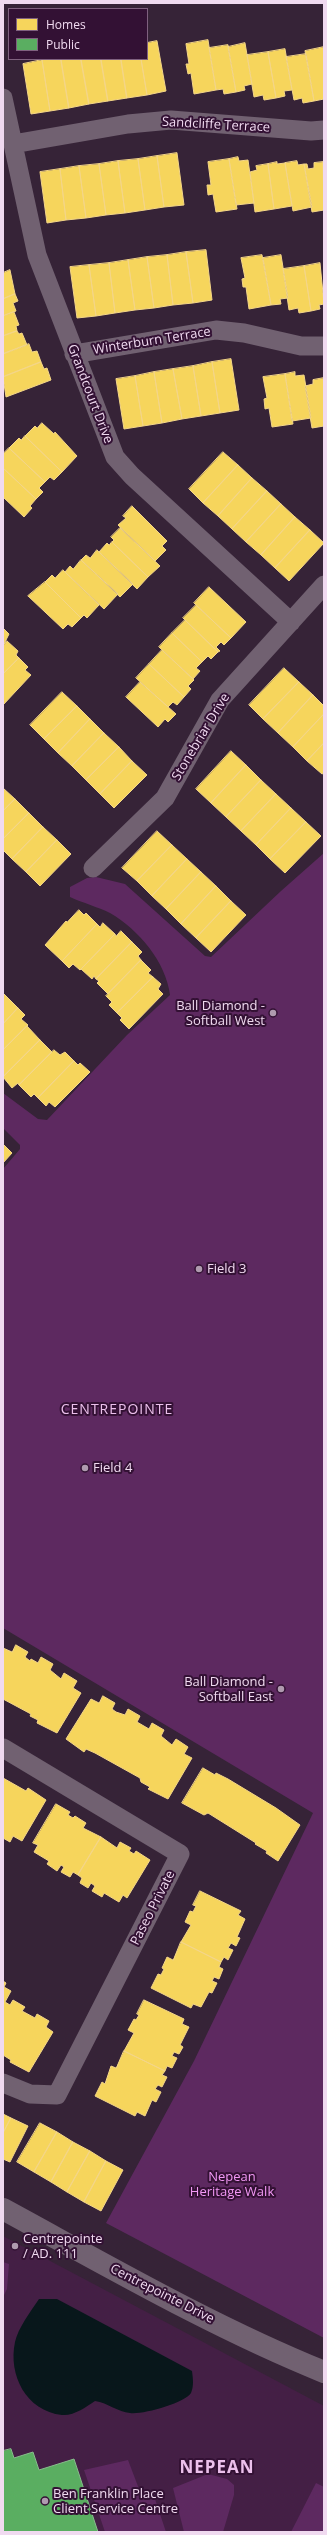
<!DOCTYPE html>
<style>
body{margin:0}
#map{position:relative;width:327px;height:2535px;overflow:hidden;background:#362337;font-family:"Open Sans",sans-serif}
canvas{display:block}
.frame{position:absolute;inset:0;border:4px solid #f0daf0;pointer-events:none}
.legend{position:absolute;left:8px;top:8px;width:140px;height:52px;box-sizing:border-box;background:#331134;border:1px solid #7f617f;margin:0;padding:5px 7px;list-style:none;font-size:12px;color:#f0daf0}
.legend li{display:flex;align-items:center;gap:8px;height:20px}
.legend b{width:20px;border:1px solid #7f617f}
</style>
<div id="map">
<canvas width="327" height="2535"></canvas>
<div class="frame"></div>
<ul class="legend">
<li><b style="height:11px;background:#f6d55c"></b>Homes</li>
<li><b style="height:11px;background:#5aae61"></b>Public</li>
</ul>
</div>
<script>
const g = document.querySelector('canvas').getContext('2d');
g.lineJoin = 'round';
function fillPath(path, color) { g.fillStyle = color; g.fill(path, 'evenodd'); }
function trace(path, color, width, dash) { g.strokeStyle = color; g.lineWidth = width; g.lineCap = dash ? 'butt' : 'round'; g.setLineDash(dash || []); g.stroke(path); }
function write(font, color, halo, rows, align = 'center') {
  g.font = font + ' "Open Sans",sans-serif'; g.lineWidth = 4; g.setLineDash([]); g.textBaseline = 'middle'; g.strokeStyle = halo; g.fillStyle = color; for (const [text, x, y, turn = 0] of rows) {
    g.save(); g.translate(x, y); g.rotate((+turn || 0) * Math.PI / 180); g.textAlign = isNaN(turn) ? turn : align; if (halo) g.strokeText(text, 0, 0); g.fillText(text, 0, 0); g.restore();
  }
}
fillPath(new Path2D(`
 M3,2236L324,2406V2532H3Z`), '#441f45');
fillPath(new Path2D(`
 M324,853V2338L106,2223L194,2061L313,1813L3,1628V1169L20,1149V1145L3,1128V1093L38,1119L47,1120L127,1035L170,995C166,962 139,930 110,913C98,907 83,903 70,897V887L87,878L96,877L125,884L205,956L211,957L281,891Z
 M3,2262L9,2264L7,2289L3,2297Z
 M128,2460L139,2489L153,2493L166,2532H105L84,2470Z
 M208,2474L227,2479L234,2485V2495L223,2532H184L173,2488Z
 M316,2483L324,2487V2532H291Z`), '#5d2960');
fillPath(new Path2D(`
 M39,2299H57L192,2371C193,2379 194,2386 191,2393C185,2403 142,2415 130,2413C118,2412 108,2403 95,2401C86,2407 74,2416 62,2415C26,2411 8,2375 15,2342C18,2328 31,2311 39,2299Z`), '#08171b');
const homes = new Path2D(`
 M208,40L216,90L194,94L191,73L188,74L186,64H189L186,44Z
 M157,41L166,91L147,95L141,59H147V43Z
 M245,43L252,84L244,86L245,90L236,92L228,47Z
 M228,45L236,92L224,94L223,89L216,90L209,48Z
 M324,47V99L314,101L305,51Z
 M285,49L292,90L284,91L285,96L276,98L268,52Z
 M268,52L276,98L264,100L263,95L254,97L247,55Z
 M306,54L314,101L303,103L302,98L294,100L286,57Z
 M61,59L69,108L50,111L42,60Z
 M61,59H81L89,104L69,108Z
 M81,59H101L108,101L89,104Z
 M101,59H121L127,98L108,101Z
 M121,59H141L147,95L127,98Z
 M42,60L50,111L31,114L23,64Z
 M177,153L184,205L164,207L157,156Z
 M157,156L164,207L145,210L138,159Z
 M238,157L239,161L248,160L254,203L236,205L229,159Z
 M138,159L145,210L125,213L118,161Z
 M229,159L237,209L216,212L213,194L208,195L207,185H211L208,162Z
 M118,161L125,213L106,215L99,164Z
 M297,161L298,165L304,164L312,207L293,211L285,163Z
 M277,162V164L285,163L292,206L274,209L268,164Z
 M323,162L324,210L312,212L304,164H307L308,169L314,168V163Z
 M99,164L106,215L86,218L79,166Z
 M268,164L274,209L255,212L250,172L257,170L256,166Z
 M79,166L86,218L66,220L60,169Z
 M60,169L66,220L47,223L40,172Z
 M206,250L212,300L193,303L186,252Z
 M186,252L193,303L173,305L167,255Z
 M167,255L173,305L154,308L147,257Z
 M262,255L271,305L249,309L246,287H243L242,279L245,278L241,258Z
 M281,255L288,298L280,299L281,304L271,305L263,258Z
 M147,257L154,308L135,310L128,260Z
 M128,260L135,310L115,313L109,263Z
 M109,263L115,313L96,316L89,265Z
 M320,263L324,304L319,305L320,309L311,311L304,266Z
 M89,265L96,316L77,318L70,267Z
 M304,266L311,311L299,313L298,308L289,310L283,269Z
 M10,270L15,294L3,299V273Z
 M15,294L18,301L13,303L16,311L3,316V299Z
 M14,312L19,325L16,326L17,331L3,336V316Z
 M17,331L19,334L22,333L27,345L3,354V336Z
 M29,344L32,352L37,351L41,362L3,377V354Z
 M231,359L239,410L220,413L212,362Z
 M41,362L44,369L47,368L51,380L6,397L3,377Z
 M212,362L220,413L201,416L193,366Z
 M193,366L201,416L182,419L173,369Z
 M173,369L182,419L162,423L154,372Z
 M154,372L162,423L143,426L135,376Z
 M295,372V376L304,375L311,418L292,421L285,374Z
 M285,374L293,424L272,427L269,408L265,409L264,399L267,398L263,377Z
 M135,376L143,426L124,429L116,379Z
 M324,378V426L312,428L305,386L313,384V380Z
 M42,423L54,434L55,432L77,456L62,472L25,436L35,426L37,428Z
 M25,436L62,472L54,480L50,477L45,482L9,448L19,438L21,440Z
 M9,448L45,482L39,488L43,492L36,499L3,468V454Z
 M223,452L238,465L203,503L189,489Z
 M238,465L252,478L218,516L203,503Z
 M3,468L36,499L30,506L32,508L24,517L3,497Z
 M252,478L267,491L232,529L218,516Z
 M267,491L281,504L246,542L232,529Z
 M281,504L295,517L261,555L246,542Z
 M132,506L167,541L162,546L166,550L155,561L118,525L126,518L123,516Z
 M295,517L310,530L275,568L261,555Z
 M120,528L160,566L148,577L112,542L114,540L111,537Z
 M310,530L324,543L289,581L275,568Z
 M112,542L148,577L137,589L99,552L107,543L109,545Z
 M97,550L133,584L120,597L81,560L86,555L90,558Z
 M81,560L118,594L104,609L65,572L70,566L73,569Z
 M63,570L99,605L87,618L84,615L81,618L45,582L52,575L55,578Z
 M45,582L81,618L72,627L68,624L63,629L28,596Z
 M209,587L246,622L231,638L194,603Z
 M196,605L231,638L224,645L221,642L216,647L220,651L218,652L183,618Z
 M185,620L218,652L211,659L208,656L202,662L172,633Z
 M3,628L9,634L3,646Z
 M172,633L202,662L196,668L200,671L193,679L159,647Z
 M7,641L18,651L16,655L19,658L3,674V646Z
 M162,650L194,680L188,686L191,689L184,697L149,664Z
 M19,658L28,667L25,670L31,675L3,705V674Z
 M149,664L184,697L177,705L173,702L168,707L136,678Z
 M284,668L299,682L263,719L249,705Z
 M140,682L176,714L168,722L165,719L158,727L126,697Z
 M299,682L313,695L278,733L263,719Z
 M62,692L77,706L44,739L30,725Z
 M313,695L324,706V714L293,747L278,733Z
 M77,706L90,719L58,753L44,739Z
 M324,714V743L307,761L293,747Z
 M90,719L104,733L72,766L58,753Z
 M104,733L119,747L86,780L72,766Z
 M324,743V773L322,774L307,761Z
 M119,747L132,761L100,794L86,780Z
 M231,751L246,765L211,803L196,789Z
 M132,761L147,775L114,808L100,794Z
 M246,765L261,780L226,817L211,803Z
 M261,780L276,794L241,831L226,817Z
 M3,788L15,799L3,811Z
 M276,794L291,808L256,845L241,831Z
 M15,799L29,813L3,839V811Z
 M291,808L306,822L270,859L256,845Z
 M29,813L43,827L12,859L3,850V839Z
 M306,822L321,836L285,873L270,859Z
 M43,827L57,840L26,872L12,859Z
 M157,831L172,845L137,881L122,868Z
 M57,840L71,854L40,886L26,872Z
 M172,845L187,859L152,896L137,881Z
 M187,859L201,872L166,909L152,896Z
 M201,872L216,886L181,924L166,909Z
 M216,886L231,901L196,938L181,924Z
 M231,901L246,915L211,952L196,938Z
 M79,910L84,915L86,913L97,924L62,961L45,945L66,921L67,922Z
 M103,923L115,934L80,970L73,964L69,968L62,961L97,924L100,927Z
 M121,931L132,942L96,979L94,976L92,979L81,969L115,934L116,936Z
 M132,942L142,952L138,956L141,960L108,994L97,983L99,981L96,979Z
 M141,960L151,970L148,973L153,977L117,1013L109,1005L112,1002L106,996Z
 M153,977L161,984L158,989L163,994L129,1029L120,1020L122,1018L117,1013Z
 M3,993L18,1008L3,1024Z
 M18,1008L25,1015L21,1019L28,1025L3,1050V1024Z
 M27,1026L40,1040L3,1077V1050Z
 M40,1040L52,1052L19,1085L18,1083L12,1088L3,1077Z
 M54,1050L60,1055L65,1052L74,1061L38,1098L34,1094L31,1097L19,1085Z
 M74,1061L78,1065L80,1063L90,1072L55,1107L49,1102L46,1106L38,1098Z
 M3,1144L12,1153L3,1163Z
 M16,1645L28,1652L25,1657L30,1661L31,1659L38,1663L41,1657L53,1664L50,1670L61,1679L64,1673L77,1681L73,1688L81,1693L57,1733L37,1723L38,1720L30,1716L31,1714L3,1699V1648L12,1652Z
 M103,1696L115,1703L112,1709L116,1712L125,1715L128,1709L140,1716L137,1722L149,1729L152,1723L164,1730L161,1736L172,1745L176,1739L188,1747L184,1754L192,1758L168,1799L148,1789L150,1787L141,1782L140,1778L95,1753L86,1749L84,1752L66,1739L91,1699L99,1703Z
 M203,1768L215,1775L216,1773L228,1779L276,1808L300,1825L278,1861L266,1853L267,1851L255,1844L256,1843L208,1813L204,1815L182,1803Z
 M3,1778L26,1791L28,1788L46,1800L22,1841L13,1836L10,1842L3,1838Z
 M56,1804L70,1812L68,1815L73,1818L75,1816L86,1823L83,1828L101,1837L78,1875L73,1872L70,1877L61,1872L64,1867L61,1865L57,1871L47,1864L49,1861L34,1852L38,1845L33,1843Z
 M101,1837L117,1848L120,1842L131,1848L129,1851L134,1854L136,1851L150,1860L127,1898L123,1895L119,1902L104,1893L102,1897L92,1891L95,1886L91,1883L88,1888L80,1883L82,1878L78,1875Z
 M200,1891L241,1911L238,1915L245,1919L237,1937L240,1938L236,1946L231,1943L228,1948L233,1950L228,1960L224,1957L221,1962L181,1942L191,1925L185,1922L190,1911L193,1912L196,1906L193,1905Z
 M181,1942L221,1962L219,1967L223,1969L219,1979L214,1977L212,1981L217,1983L212,1993L209,1992L201,2007L193,2004L191,2008L151,1988L158,1974L161,1975L164,1969L162,1968L167,1957L173,1960Z
 M3,1981L6,1983L4,1987L11,1991L5,2002L10,2005L13,2000L25,2007L22,2011L35,2018L37,2014L49,2021L46,2027L53,2032L29,2072L10,2062L11,2060L3,2055Z
 M144,2000L184,2019L182,2024L189,2027L180,2045L183,2047L179,2054L174,2052L172,2056L177,2058L172,2068L167,2066L165,2071L124,2051L134,2033L128,2030L134,2019L136,2020L139,2015L137,2014Z
 M124,2051L165,2071L162,2075L167,2077L162,2087L158,2085L155,2089L161,2092L156,2102L152,2100L145,2116L137,2112L135,2116L95,2096L102,2082L105,2084L111,2066L116,2068Z
 M3,2114L11,2118L3,2133Z
 M11,2118L28,2126L10,2162L3,2159V2133Z
 M40,2123L57,2132L34,2172L17,2162Z
 M57,2132L73,2142L51,2182L34,2172Z
 M73,2142L90,2151L67,2192L51,2182Z
 M90,2151L106,2161L84,2202L67,2192Z
 M106,2161L123,2170L101,2211L84,2202Z`);
fillPath(homes, '#f6d55c');
trace(homes, '#f4d688', 1);
const public = new Path2D(`
 M11,2449L14,2458L33,2452L39,2470L74,2459L98,2532H3V2451Z`);
fillPath(public, '#5aae61');
trace(public, '#87bb8c', 1);
trace(new Path2D(`
 M3,98L37,255L115,457L132,476L291,622
 M13,144L128,124L171,120L311,131L324,130
 M74,354L216,330L244,333L301,346H324
 M93,868L165,798L220,700L324,585
 M3,1748L180,1854L57,2095L30,2094L3,2083`), '#716171', 19);
trace(new Path2D(`
 M3,2209C108,2266 213,2327 324,2372`), '#716171', 22);
for (const [x, y, r, color] of [
 [273,1013,4,"#af9aaf"],
 [199,1269,4,"#af9aaf"],
 [85,1468,4,"#af9aaf"],
 [281,1689,4,"#af9aaf"],
 [15,2246,4,"#af9aaf"],
 [45,2501,4,"#af9aaf"]
]) { const dot = new Path2D(); dot.arc(x, y, r, 0, 2 * Math.PI); g.fillStyle = color; g.fill(dot); trace(dot, '#331134', 1.5); }
write('13px', '#f0daf0', '#331134', [
 ["Sandcliffe Terrace",216,125,3],
 ["Winterburn Terrace",152,341,-9],
 ["Grandcourt Drive",90,394,69],
 ["Stonebriar Drive",201,737,-59],
 ["Paseo Private",153,1908,-63],
 ["Centrepointe Drive",162,2294,27]
]);
write('13px', '#f0daf0', '#331134', [
 ["Ball Diamond -",265,1006,"right"],
 ["Softball West",265,1021,"right"],
 ["Field 3",207,1269],
 ["Field 4",93,1468],
 ["Ball Diamond -",273,1682,"right"],
 ["Softball East",273,1697,"right"],
 ["Centrepointe",23,2239],
 ["/ AD. 111",23,2254],
 ["Ben Franklin Place",53,2494],
 ["Client Service Centre",53,2509]
], 'left');
write('13px', '#f298f5', '#331134', [
 ["Nepean",232,2177],
 ["Heritage Walk",232,2192]
]);
g.letterSpacing = '1px';
write('14px', '#ecc0ec', '#331134', [
 ["CENTREPOINTE",117,1410]
]);
g.letterSpacing = '0px';
g.letterSpacing = '1px';
write('bold 17px', '#ecc0ec', '#331134', [
 ["NEPEAN",217,2468]
]);
g.letterSpacing = '0px';
</script>
